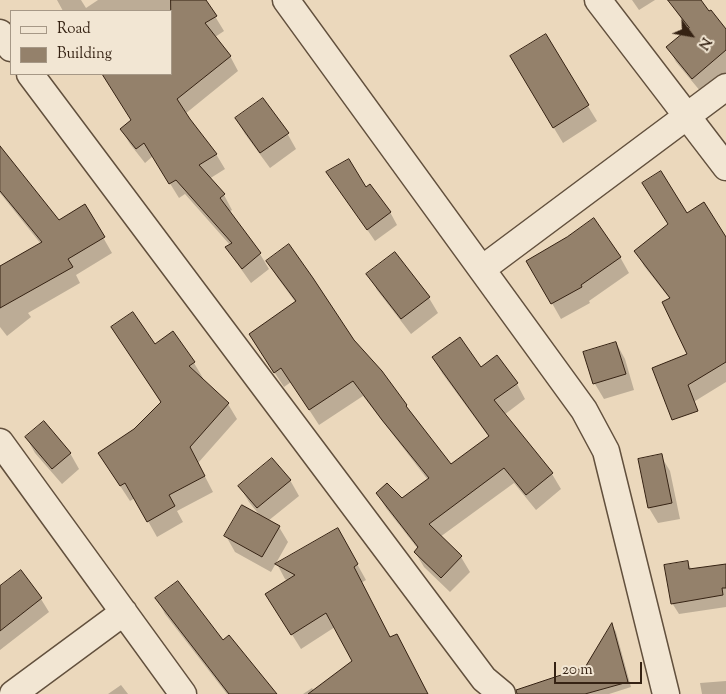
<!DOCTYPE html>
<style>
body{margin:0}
#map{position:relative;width:726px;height:694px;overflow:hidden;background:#ebd8bc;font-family:"Sorts Mill Goudy",serif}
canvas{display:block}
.legend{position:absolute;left:10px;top:10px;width:162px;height:65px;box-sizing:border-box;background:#f2e6d3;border:1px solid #a69886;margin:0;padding:6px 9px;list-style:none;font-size:15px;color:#352213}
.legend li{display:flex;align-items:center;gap:10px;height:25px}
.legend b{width:25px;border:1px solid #a69886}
.north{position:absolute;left:666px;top:10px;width:50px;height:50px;-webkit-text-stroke:4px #f2e6d3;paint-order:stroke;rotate:122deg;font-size:14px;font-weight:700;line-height:20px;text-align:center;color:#352213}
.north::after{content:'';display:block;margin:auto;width:18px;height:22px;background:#352213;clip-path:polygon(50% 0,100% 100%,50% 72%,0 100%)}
.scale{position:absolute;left:554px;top:662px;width:88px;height:22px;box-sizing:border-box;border:2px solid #352213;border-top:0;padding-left:6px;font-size:15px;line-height:18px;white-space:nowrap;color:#352213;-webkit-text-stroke:4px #f2e6d3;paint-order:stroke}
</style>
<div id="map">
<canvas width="726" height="694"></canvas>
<ul class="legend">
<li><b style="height:6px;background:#f2e6d3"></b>Road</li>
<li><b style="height:14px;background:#94816b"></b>Building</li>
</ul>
<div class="north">N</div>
<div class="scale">20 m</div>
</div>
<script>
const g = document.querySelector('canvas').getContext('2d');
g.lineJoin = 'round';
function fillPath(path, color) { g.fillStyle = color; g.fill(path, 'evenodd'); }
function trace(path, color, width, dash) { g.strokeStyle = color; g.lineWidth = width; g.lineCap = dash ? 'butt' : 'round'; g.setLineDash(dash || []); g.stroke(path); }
fillPath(new Path2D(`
 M57,0H81L86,8L98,0H205L224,31L215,37L230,56L238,71L185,114L216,154L225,169L209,179L224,195L232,210L229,212L260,254L269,269L251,283L236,262L227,248L230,245L185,194L179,198L153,156L145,163L130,144L121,129L132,120L104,74H171V11H63Z
 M632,0H655L639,10Z
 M668,0H700L709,13L726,31V72L701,92L676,62L668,47L689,30Z
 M545,36L597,121L563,143L520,72Z
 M236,119L287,133L296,149L270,168L245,134Z
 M0,153L58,222L85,206L112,253L76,275L80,283L28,313L31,317L7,336L0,327V269L41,244L0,193Z
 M328,173L366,189L390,212L397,225L375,241Z
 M687,215L726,239V382L674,414L689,355L670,299L644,266L636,251Z
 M395,254L429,298L438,313L411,334L377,290L368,274Z
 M620,257L629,273L589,301L590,303L561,319L528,261Z
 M268,262L353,341L406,406L451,465L489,437L442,373L433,357L481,369L517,384L525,399L504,415L552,474L561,489L536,510L514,483L440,537L461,557L470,572L450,592L424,567L415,552L418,549L386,508L377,493L402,500L428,480L363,396L319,425L291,382L284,387L250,335L296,303L277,277Z
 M113,328L194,363L203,378L201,379L228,404L237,419L198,463L213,492L177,511L183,522L157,537L135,498L130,501L109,469L135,430L161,403Z
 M616,343L625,359L634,390L604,399L595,384L585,353Z
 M26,437L70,453L79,469L62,484L35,453Z
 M661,456L670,471L680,519L658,523L649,508Z
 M290,480L299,496L268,521L279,527L288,542L271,572L235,552L226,536L261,517L249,502L240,487Z
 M338,530L366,580L361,583L390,639L428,694H303L312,688L314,691L353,661L335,627L301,649L276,609L288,581L285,579L277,564Z
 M687,562L692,570L726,565V607L679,614L672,603Z
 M21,572L41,599L49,612L0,650V587Z
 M157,599L222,642L276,694H227L165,614Z
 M612,625L616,632L631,687L609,694H532L585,668Z
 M726,681V694H702L700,683Z
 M121,685L128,694H108Z`), '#0003');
const building = new Path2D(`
 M171,0H206L217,16L205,23L231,56L177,99L190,119L217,154L199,165L225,194L220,198L261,253L242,269L225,247L232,243L176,180L169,184L144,143L136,149L120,129L131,120L102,74H171Z
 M668,0H701L709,11L711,10L726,29V50L692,79L666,47L689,28Z
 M546,34L589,105L553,128L510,56Z
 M263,98L289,133L260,153L235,118Z
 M0,146L59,220L85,204L105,237L68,259L73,267L0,308V266L42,242L0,191Z
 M349,159L366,187L370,184L391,212L367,230L326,172Z
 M661,171L687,213L704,202L726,237V362L688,385L698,411L672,420L652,368L687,354L662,302L670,298L634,251L668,224L642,183Z
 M594,218L621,257L581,285L582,287L551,304L526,261L567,237Z
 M289,244L313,278L354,340L382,371L407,405L406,406L451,464L489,436L432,357L460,337L481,367L497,355L518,383L494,400L553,473L526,495L504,468L429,524L462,556L441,578L414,552L418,547L376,493L387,483L402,498L429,478L382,420L353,381L309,410L281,368L274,373L249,334L296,301L266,261Z
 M395,252L430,297L401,319L366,274Z
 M133,312L155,344L173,331L195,362L189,366L229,403L190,447L205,476L169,495L175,506L147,522L125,483L120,486L98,453L134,429L161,402L111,327Z
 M616,342L626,374L593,384L583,352Z
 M44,421L71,453L52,469L25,437Z
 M662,454L672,503L648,508L638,459Z
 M272,458L291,480L257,508L238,486Z
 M242,505L280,526L262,557L224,536Z
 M338,528L358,564L354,567L390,637L397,634L428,694H308L352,661L326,613L291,635L265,594L295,575L275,564Z
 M688,561L689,569L726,564V588H722L723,595L671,604L664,565Z
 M21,570L42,598L0,631V586Z
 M178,581L223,640L229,635L277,694H229L155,598Z
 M612,623L628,682L585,694H517L516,690L585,667Z`);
fillPath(building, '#94816b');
trace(building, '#352213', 1);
const street = new Path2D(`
 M286,0L584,410L606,451L666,694
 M598,0L726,167
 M0,33L11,48
 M30,74L484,679L502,694
 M482,269L726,87
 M0,442L183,694
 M13,694L124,612`);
trace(street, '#62503d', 29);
trace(street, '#f2e6d3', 26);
</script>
